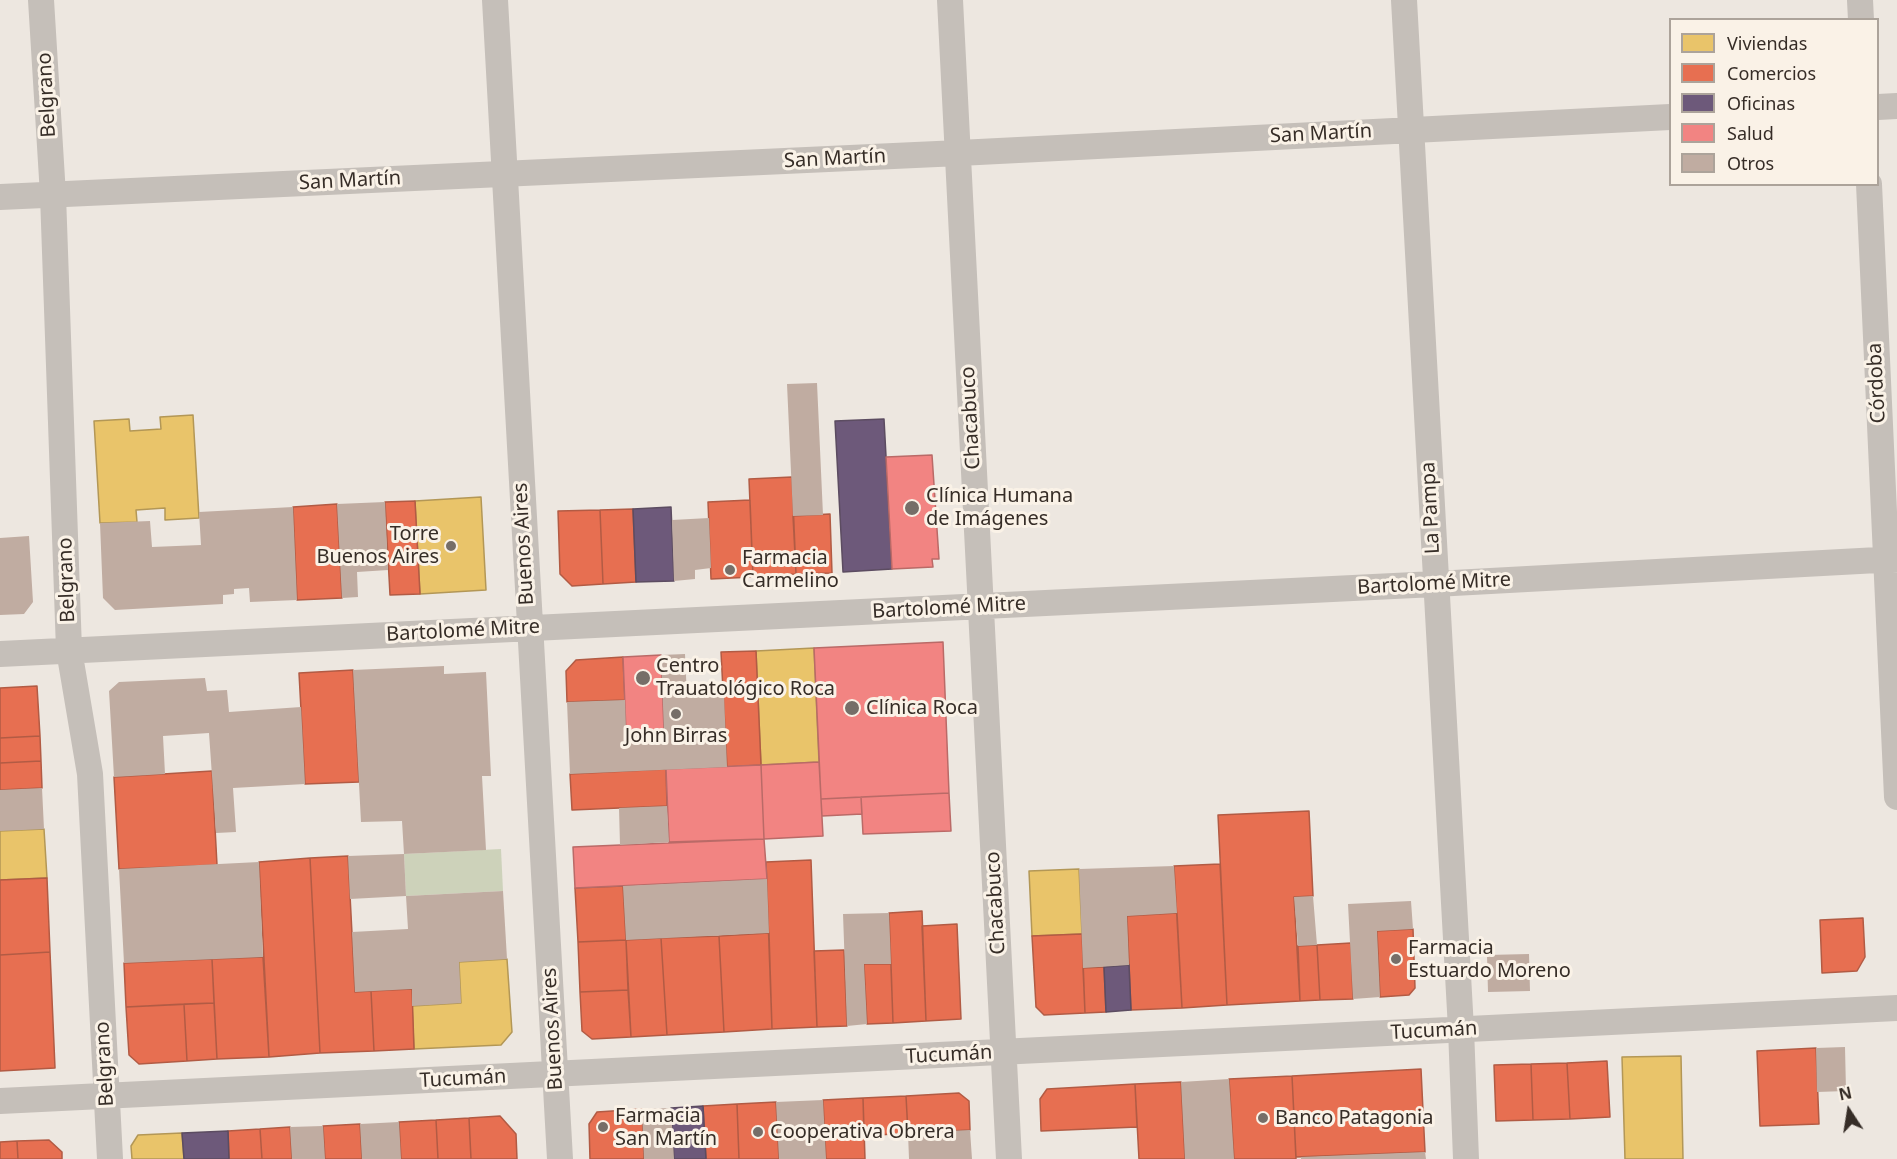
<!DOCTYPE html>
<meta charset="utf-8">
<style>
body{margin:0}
#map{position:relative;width:1897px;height:1159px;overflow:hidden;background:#ede7e0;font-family:"Noto Sans",sans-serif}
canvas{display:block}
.legend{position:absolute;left:1669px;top:18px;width:210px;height:168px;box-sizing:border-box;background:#faf2e7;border:2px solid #aca39a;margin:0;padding:8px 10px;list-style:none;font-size:18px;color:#362d27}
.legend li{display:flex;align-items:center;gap:12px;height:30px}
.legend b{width:30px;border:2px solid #aca39a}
.north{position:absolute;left:1819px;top:1081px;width:60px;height:60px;-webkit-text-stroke:4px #faf2e7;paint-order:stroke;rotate:348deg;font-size:16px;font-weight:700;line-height:24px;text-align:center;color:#362d27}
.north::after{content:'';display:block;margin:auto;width:21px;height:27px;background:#362d27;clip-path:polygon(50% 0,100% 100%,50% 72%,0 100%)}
</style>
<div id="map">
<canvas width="1897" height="1159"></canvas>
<ul class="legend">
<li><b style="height:16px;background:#e9c46a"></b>Viviendas</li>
<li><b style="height:16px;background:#e76f51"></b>Comercios</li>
<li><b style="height:16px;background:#6d597a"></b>Oficinas</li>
<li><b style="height:16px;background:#f28482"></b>Salud</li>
<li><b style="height:16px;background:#c0aca1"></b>Otros</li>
</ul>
<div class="north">N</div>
</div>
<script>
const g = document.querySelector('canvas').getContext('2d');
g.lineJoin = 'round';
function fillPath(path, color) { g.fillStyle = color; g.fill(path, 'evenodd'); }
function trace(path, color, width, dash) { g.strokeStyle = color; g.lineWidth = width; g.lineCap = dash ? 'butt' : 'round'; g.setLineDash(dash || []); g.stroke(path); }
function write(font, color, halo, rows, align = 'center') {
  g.font = font + ' "Noto Sans",sans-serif'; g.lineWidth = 6; g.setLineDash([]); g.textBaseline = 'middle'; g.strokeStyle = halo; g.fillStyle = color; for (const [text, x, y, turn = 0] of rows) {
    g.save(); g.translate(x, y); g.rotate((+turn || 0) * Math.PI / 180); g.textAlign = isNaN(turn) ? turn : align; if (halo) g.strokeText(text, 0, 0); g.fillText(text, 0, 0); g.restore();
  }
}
fillPath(new Path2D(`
 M501,849L503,891L406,896L404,854Z`), '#cdd2ba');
const homes = new Path2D(`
 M193,415L199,518L165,520V508L136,510L137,522L100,523L94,421L129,419L130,431L161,429L160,417Z
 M481,497L486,590L420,594L415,501Z
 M814,648L819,762L761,765L756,651Z
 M44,829L47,878L0,880V831Z
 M1079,869L1082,934L1032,936L1029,871Z
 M507,959L512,1032L501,1045L414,1049L412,1006L461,1003L459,962Z
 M1681,1056L1683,1159H1625L1622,1057Z
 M182,1133L184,1159H132L131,1146L138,1135Z`);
fillPath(homes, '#e9c46a');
trace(homes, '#b39756', 1.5);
const shops = new Path2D(`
 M792,477L796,574L753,577L749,479Z
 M750,500L753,577L711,579L708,502Z
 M415,501L420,594L390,595L385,502Z
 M337,504L342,598L297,600L293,507Z
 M633,509L636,582L603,584L600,510Z
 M600,510L603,584L572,586L560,574L558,511Z
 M830,514L832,573L796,574L793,516Z
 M756,651L761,765L727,767L721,652Z
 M623,657L625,700L567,702L566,671L576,660Z
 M353,670L359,782L305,784L299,673Z
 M37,686L40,736L0,738V688Z
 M40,736L41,761L0,763V738Z
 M41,761L42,788L0,790V763Z
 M666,769L667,806L572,810L570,774Z
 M212,771L217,865L119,869L114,777Z
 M1309,811L1313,896L1294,897L1300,1001L1227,1005L1218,815Z
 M348,856L355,992L371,991L374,1051L320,1053L310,858Z
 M310,858L320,1053L269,1057L259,862Z
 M811,860L817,1027L772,1029L766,862Z
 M1220,864L1227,1005L1182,1008L1174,866Z
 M47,878L50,952L0,955V880Z
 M623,886L626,940L578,942L575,888Z
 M922,911L926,1021L893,1023L889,913Z
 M1177,913L1182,1008L1131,1010L1127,916Z
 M1863,918L1865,957L1857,971L1822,973L1820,920Z
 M957,924L961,1019L926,1021L922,926Z
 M1413,929L1415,988L1409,995L1380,997L1377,931Z
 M769,933L772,1029L724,1032L719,936Z
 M1082,934L1085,1013L1044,1015L1036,1007L1032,936Z
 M719,936L724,1032L667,1035L661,938Z
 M661,938L667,1035L631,1037L626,940Z
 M626,940L628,990L580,992L578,942Z
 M1351,943L1353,999L1320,1000L1317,945Z
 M1317,945L1320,1000L1300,1001L1298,946Z
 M844,950L847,1026L817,1027L814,951Z
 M50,952L55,1068L0,1071V955Z
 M263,957L269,1057L217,1059L212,959Z
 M212,959L214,1003L126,1007L124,963Z
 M864,964H891L893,1023L867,1024Z
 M1104,967L1106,1012L1085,1013L1083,968Z
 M412,989L414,1049L374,1051L371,991Z
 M628,990L631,1037L592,1039L582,1031L580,992Z
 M214,1003L217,1059L187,1061L184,1004Z
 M184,1004L187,1061L139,1064L129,1055L126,1007Z
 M1816,1048L1819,1124L1760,1126L1757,1051Z
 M1607,1061L1610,1117L1570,1119L1567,1063Z
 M1567,1063L1570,1119L1533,1120L1531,1064Z
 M1531,1064L1533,1120L1496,1121L1494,1065Z
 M1421,1069L1425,1152L1296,1157L1292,1076Z
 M1292,1076L1296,1159H1234L1229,1079Z
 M1181,1082L1185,1159H1139L1135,1084Z
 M1135,1084L1137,1127L1041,1131L1040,1099L1047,1089Z
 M959,1093L969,1101L970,1130L908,1133L906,1096Z
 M906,1096L908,1133L864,1136L863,1098Z
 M863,1098L865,1159H826L823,1100Z
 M776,1102L779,1159H739L737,1104Z
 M737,1104L739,1159H706L703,1106Z
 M642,1109L644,1159H590L589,1124L597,1112Z
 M500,1116L516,1134L517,1159H471L469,1118Z
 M469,1118L471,1159H438L436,1120Z
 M436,1120L438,1159H401L399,1122Z
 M360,1124L362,1159H325L323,1126Z
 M290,1127L292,1159H262L260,1129Z
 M260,1129L262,1159H229L228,1131Z
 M49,1140L62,1152V1159H18L17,1141Z
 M17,1141L18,1159H0V1142Z`);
fillPath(shops, '#e76f51');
trace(shops, '#b25b44', 1.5);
const offices = new Path2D(`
 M884,419L892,569L843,572L835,421Z
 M671,507L674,581L636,582L633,509Z
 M1129,965L1131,1010L1106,1012L1104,967Z
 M703,1106L706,1159H674L671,1108Z
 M228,1131L229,1159H184L182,1133Z`);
fillPath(offices, '#6d597a');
trace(offices, '#5c4c61', 1.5);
const health = new Path2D(`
 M932,455L939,559H932L933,567L892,569L886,457Z
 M943,642L949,793L821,799L814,648Z
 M661,655L664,730L626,732L623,657Z
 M819,762L823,836L764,839L761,765Z
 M761,765L764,839L669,842L666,769Z
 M949,793L951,831L863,834L861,797Z
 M861,797L862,814L822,816L821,799Z
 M764,839L767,879L575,888L573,847Z`);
fillPath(health, '#f28482');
trace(health, '#ba6a67', 1.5);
fillPath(new Path2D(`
 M817,383L823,515L793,516L787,384Z
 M385,502L388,570L357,572L358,597L342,598L337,504Z
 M293,507L297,600L250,602L249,588L234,589V594L223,595V604L115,610L103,598L100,523L150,521L152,547L201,545L199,512Z
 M709,518L711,568L695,570V579L674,581L672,520Z
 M29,536L33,602L24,614L0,615V538Z
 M685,654L687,697L724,695L727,767L570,774L567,702L625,700L626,732L664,730L661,655Z
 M444,666V674L486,672L491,776H482L486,850L404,854L402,821L361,822L353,670Z
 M205,678L207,691L227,690L229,712L301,707L305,784L233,788L236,832L216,833L209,733L163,736L165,774L114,777L109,691L119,682Z
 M42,788L44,829L0,831V790Z
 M667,806L669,842L620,845L619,808Z
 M404,854L406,896L350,899L348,856Z
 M259,862L263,957L124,963L119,869Z
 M1174,866L1177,913L1127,916L1129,965L1083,968L1079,869Z
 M767,879L769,933L626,940L623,886Z
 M503,891L507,959L459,962L461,1003L412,1006V989L355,992L352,932L408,929L406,896Z
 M1313,896L1317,945L1298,946L1294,897Z
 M1411,901L1413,929L1377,931L1380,997L1353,999L1348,904Z
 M889,913L891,964H864L867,1024L847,1026L843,914Z
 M1529,954L1530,991L1488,992L1487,955Z
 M1845,1047L1846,1091L1817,1092L1816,1048Z
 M1229,1079L1234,1159H1185L1181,1082Z
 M823,1100L826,1159H779L776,1102Z
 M671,1108L674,1159H644L642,1109Z
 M399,1122L401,1159H362L360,1124Z
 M323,1126L325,1159H292L290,1127Z
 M970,1130L972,1159H909L908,1133Z
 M1425,1152L1426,1159H1301V1157Z`), '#c0aca1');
trace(new Path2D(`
 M41,0L53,195L69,650L90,774L110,1159
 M495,0L560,1159
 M950,0L1009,1159
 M1404,0L1461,1029L1466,1159
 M1860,0L1861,20
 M1878,107L1897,106
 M1869,184L1897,797
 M0,197L959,153L1670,117
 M0,654L1435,584L1897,559
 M0,1101L1897,1008`), '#c5bfb9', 26);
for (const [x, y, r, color] of [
 [912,508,8,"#766e68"],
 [451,546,6,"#766e68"],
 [730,570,6,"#766e68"],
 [643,678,8,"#766e68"],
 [852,708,8,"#766e68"],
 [676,714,6,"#766e68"],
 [1396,959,6,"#766e68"],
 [1263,1118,6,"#766e68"],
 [603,1127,6,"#766e68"],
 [758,1132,6,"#766e68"]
]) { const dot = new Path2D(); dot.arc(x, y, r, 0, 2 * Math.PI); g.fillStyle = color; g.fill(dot); trace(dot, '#faf2e7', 2); }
write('20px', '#362d27', '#faf2e7', [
 ["Belgrano",47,95,-93],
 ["San Martín",1321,134,-3],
 ["San Martín",835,159,-3],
 ["San Martín",350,181,-3],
 ["Córdoba",1877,383,-93],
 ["Chacabuco",971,418,-93],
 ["La Pampa",1431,508,-93],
 ["Buenos Aires",524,544,-93],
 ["Belgrano",67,580,-92],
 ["Bartolomé Mitre",1434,584,-3],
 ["Bartolomé Mitre",949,608,-3],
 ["Bartolomé Mitre",463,631,-3],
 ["Chacabuco",996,903,-93],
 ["Buenos Aires",553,1029,-93],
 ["Tucumán",1434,1031,-3],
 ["Tucumán",949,1055,-3],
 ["Belgrano",105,1064,-93],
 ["Tucumán",463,1079,-3]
]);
write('20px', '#362d27', '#faf2e7', [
 ["Clínica Humana",926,496],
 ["de Imágenes",926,519],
 ["Torre",439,534,"right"],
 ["Buenos Aires",439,557,"right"],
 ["Farmacia",742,558],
 ["Carmelino",742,581],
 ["Centro",656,666],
 ["Trauatológico Roca",656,689],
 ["Clínica Roca",866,708],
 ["John Birras",676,736,"center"],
 ["Farmacia",1408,948],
 ["Estuardo Moreno",1408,971],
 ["Farmacia",615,1116],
 ["San Martín",615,1139],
 ["Banco Patagonia",1275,1118],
 ["Cooperativa Obrera",770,1132]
], 'left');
</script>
